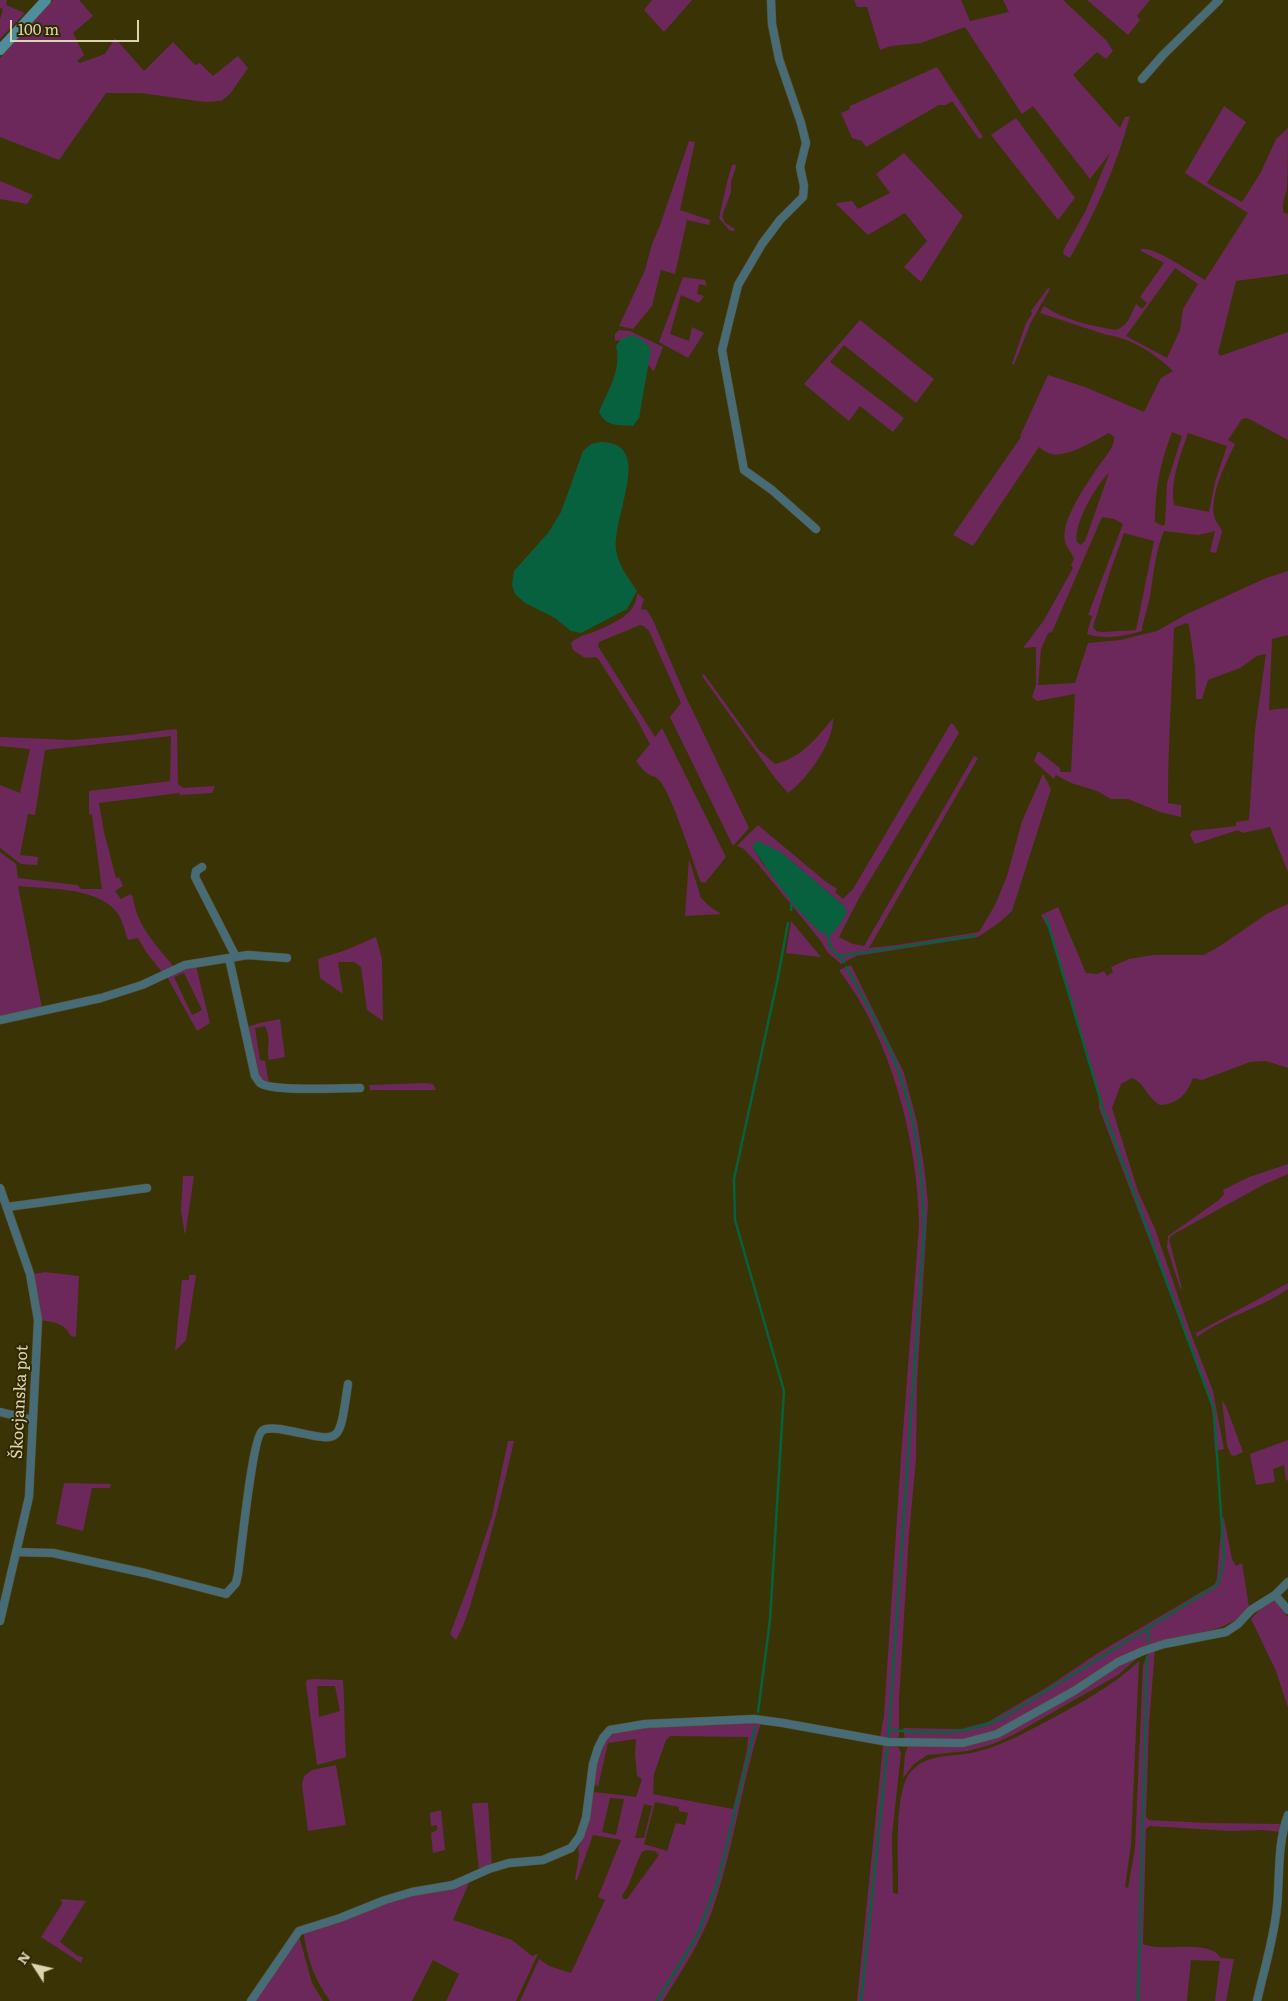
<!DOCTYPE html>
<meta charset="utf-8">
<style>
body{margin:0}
#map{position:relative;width:1288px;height:2001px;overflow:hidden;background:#3a3306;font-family:Literata,serif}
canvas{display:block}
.north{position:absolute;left:10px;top:1941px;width:50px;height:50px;-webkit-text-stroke:4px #302800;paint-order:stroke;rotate:305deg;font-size:14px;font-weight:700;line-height:20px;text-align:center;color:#dbd5af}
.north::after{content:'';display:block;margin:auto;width:18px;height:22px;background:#dbd5af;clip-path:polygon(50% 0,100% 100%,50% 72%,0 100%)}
.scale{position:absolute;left:10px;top:20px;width:129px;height:22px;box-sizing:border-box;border:2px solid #dbd5af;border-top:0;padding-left:6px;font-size:15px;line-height:18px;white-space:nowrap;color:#dbd5af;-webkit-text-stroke:4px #302800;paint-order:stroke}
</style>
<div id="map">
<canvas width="1288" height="2001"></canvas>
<div class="north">N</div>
<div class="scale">100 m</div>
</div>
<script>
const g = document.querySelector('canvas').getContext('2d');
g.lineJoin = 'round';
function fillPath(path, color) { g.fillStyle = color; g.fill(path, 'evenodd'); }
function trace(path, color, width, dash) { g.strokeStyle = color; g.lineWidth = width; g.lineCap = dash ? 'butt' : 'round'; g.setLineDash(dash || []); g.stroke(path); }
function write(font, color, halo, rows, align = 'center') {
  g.font = font + ' Literata,serif'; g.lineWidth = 4; g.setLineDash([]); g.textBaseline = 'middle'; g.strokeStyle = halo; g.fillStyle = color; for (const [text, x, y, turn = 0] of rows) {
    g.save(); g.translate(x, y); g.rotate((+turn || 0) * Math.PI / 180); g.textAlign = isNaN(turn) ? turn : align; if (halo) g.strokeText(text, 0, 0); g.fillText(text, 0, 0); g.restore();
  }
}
fillPath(new Path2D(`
 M0,0H7L6,5L25,13L0,39V19L3,9L0,8Z
 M53,0H79L93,16L73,33L84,55L77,61L80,63L105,54L115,38L144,71L173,42L195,65L200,63L213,76L238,56L248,68L230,94L221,101L205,102L141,93H106L59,160L0,137V58Z
 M652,0H692L664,32L644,10Z
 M854,0H961L970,21L1009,12L1003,0H1063L1106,40L1113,51L1106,59L1097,52L1073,75L1120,128L1125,117L1130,116C1117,165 1095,213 1070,258L1063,254L1064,249L1085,212L1110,153L1090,179L1033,106L1022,114L965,27L921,43L891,46L880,50L867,7H857Z
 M1087,0H1150L1137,16L1140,20L1128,35Z
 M937,67L983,137L979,139L952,101L946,105H939L866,147L862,141L852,138L841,113L849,110L850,106Z
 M1224,106L1246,122L1207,183L1242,202L1261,172L1276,139L1288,128C1288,143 1288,176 1287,189C1285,197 1281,204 1284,213L1288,214V274L1236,281L1218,353L1220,356L1288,332V440L1251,420L1246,418L1242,419L1228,440L1235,444C1226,463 1208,497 1215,519C1217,524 1221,527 1222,532L1216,553L1210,552L1215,531L1198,535L1164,531C1155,552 1154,573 1150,596C1148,606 1145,617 1142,627V631C1125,636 1105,640 1087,634L1092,616L1088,615L1123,524L1114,519L1102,517L1052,632L1048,633L1041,649L1038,685L1075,683L1088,643L1120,640L1157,631L1187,614L1266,578L1288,571V635L1272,639L1269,710L1288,708V872L1270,827L1243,833L1238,830L1195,844L1190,835L1192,831L1236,826V822L1249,820L1255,730L1266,654L1257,656L1240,668L1208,680L1202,699H1196L1195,667L1189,625L1186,623L1174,628C1172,687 1168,745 1168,803L1181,805V817L1160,812L1128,799H1111L1097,791L1071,783L1056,775L1054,779L1034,761L1038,751L1060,768V772H1071L1075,694L1037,701L1032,697L1036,685V647L1023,648L1044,620L1073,568L1071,565L1074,559C1072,553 1067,548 1065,542C1060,520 1088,482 1100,464C1106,456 1115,446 1114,437L1109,433C1095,440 1064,460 1049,453C1045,452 1042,449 1039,447L973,546L953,535L1021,437L1020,436L1048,375L1085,387L1144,412L1161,378L1173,371C1157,355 1129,337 1107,335L1040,313L1044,306C1066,321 1090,325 1115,330C1128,327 1131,314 1136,304L1142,309L1147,303L1140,297L1164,263L1141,251V249C1154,246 1192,273 1205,280L1248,213L1185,173ZM1175,268L1198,284L1183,309L1180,330L1167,358L1126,336ZM1172,432L1182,436L1167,483L1165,524L1163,526L1155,522C1155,488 1160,464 1172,432ZM1188,433L1227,446L1215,482L1209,512L1174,505C1170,480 1180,457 1188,433ZM1109,473L1085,541L1081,545L1077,542C1072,527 1097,483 1109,473ZM1124,533L1154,541L1136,630L1102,632L1096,631L1093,627L1110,572Z
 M1016,118L1075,198L1058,220L991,135Z
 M689,141L695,142L680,210L710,220L709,225L687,220L675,274L661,270L652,306L633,329L619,326L645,270L652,244L659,228Z
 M904,153L963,216L921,282L904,267L927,241L905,213L868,235L836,204L837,203L852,201L858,209L890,193L876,174Z
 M735,164L736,167L731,182V192L722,216L725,223L735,229L734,231L729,230L719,218L727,182L732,165Z
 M0,181L33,195L27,204L0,199Z
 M683,277L705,280L707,286L699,284L697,294L704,296L699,303L681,295L670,334L689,341L692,327L704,333L688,358L659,342Z
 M1048,288L1050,289L1031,322L1014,365L1012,364L1026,323L1032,314L1031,311Z
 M860,320L934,379L916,403L844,345L830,362L904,418L893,432L860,406L849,421L804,384Z
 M619,330L630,331L663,347L654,371L622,340L615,341V334Z
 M637,593L644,599L641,609L647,610L652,618L686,697L749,828L733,846L670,717L681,703L649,631L644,626L640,625L599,642L598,646L655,737L662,728L726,857L705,883L701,882C693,863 670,787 657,778C655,776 652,777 650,775C644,772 640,766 636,761L650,744L636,718L599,660L596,657L585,658L573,650L571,643C579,635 587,635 596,631C614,623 637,614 637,593Z
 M704,674L759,750L775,764C801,758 817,738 833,718C834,743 807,779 788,793L775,778L702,676Z
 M951,723L954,725L959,733L859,898L839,937L853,944L864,946L974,756L978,758L869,948L897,945L979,932L995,905L1007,876L1022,821L1043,774L1051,789L1012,911L1000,922L978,937L856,956L841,964L828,953L821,941L758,864L744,849L737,846L758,825L825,881L837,889L835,892L843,899L853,889ZM752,846L782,853L844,906L796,905L762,863Z
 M175,729L177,730L178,784L183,788L215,786L212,793L180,795L179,793L99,803L104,832L116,878L119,877L123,886L115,891L121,899L130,894L133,897C136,925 157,946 174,967L162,972L146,952L138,938L128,940C125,932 123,921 118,914C100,887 48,889 18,886L42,1008L0,1017V852L16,864L18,878L77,885L81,889H102L92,815L89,814V791L170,781L171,736L45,750L35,815L28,814L20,855L38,857L37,865L21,864L0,848V785L20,793L30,749L0,746V737L72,740L129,735Z
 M689,859L701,898L709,906L721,914L685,916Z
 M1288,904V1068L1266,1061L1250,1062L1202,1080L1193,1078C1187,1094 1178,1104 1160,1105C1148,1099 1144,1082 1132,1078L1121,1084L1112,1108L1138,1191L1155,1229L1190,1331L1213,1391L1224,1449L1215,1451L1213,1417L1210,1399L1099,1108V1094L1053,937L1041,915L1058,907L1086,973L1097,974L1104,971L1107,976L1113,972L1111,967L1129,959L1153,955H1204L1220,946L1268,913Z
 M791,921L821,957L786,953Z
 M376,937L382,959L383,1021L367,1010L361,967L354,962H338L343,994L320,978L318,959L346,950Z
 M851,965L904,1073L917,1122L924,1166L928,1203L917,1382L916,1459L909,1534L899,1700V1736L895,1740L880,1738L884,1715L901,1457L919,1226C918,1141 891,1038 839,970Z
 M196,966L210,1023L197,1031L166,975ZM184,973L202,1010L192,1015L174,977Z
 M280,1019L285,1057L269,1060C266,1045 272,1041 265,1026L255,1028L260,1060L265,1061L269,1084L257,1076L248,1027L259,1023Z
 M425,1083L433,1084L436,1090H370L369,1085Z
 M1288,1164V1174L1263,1185L1172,1235L1169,1239L1182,1289L1180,1288L1167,1247L1168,1236L1219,1200L1224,1194L1223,1190L1249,1177Z
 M183,1176H194L185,1236L181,1210Z
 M45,1272L79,1276L76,1337L71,1336C63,1322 56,1323 41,1320L34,1274Z
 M189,1275H196L186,1340L175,1351L182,1280H189Z
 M1288,1283V1289C1260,1309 1225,1316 1197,1337L1196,1333Z
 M1222,1400L1226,1406L1243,1452L1234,1456L1231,1455L1227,1446Z
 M1288,1440V1480L1286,1481L1284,1465L1273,1469L1275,1482L1256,1485L1250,1454Z
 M508,1441H514C504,1485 493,1529 480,1572C473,1595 468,1619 456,1640L450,1634L472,1576L492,1516Z
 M64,1483L111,1484L110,1488H92L83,1531L56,1524Z
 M1222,1517L1224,1519L1232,1559L1236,1566L1242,1563L1249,1607L1245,1615L1234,1621L1219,1628L1152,1645L996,1732L963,1741L905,1739L903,1728L961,1729L988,1722L1049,1686L1098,1653L1215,1584L1217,1578Z
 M1274,1600L1288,1617V1708L1276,1671L1251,1619L1268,1601Z
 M1155,1649L1149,1724L1146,1817L1149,1820L1207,1823L1282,1824L1280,1832L1262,1830L1232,1831L1150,1826L1146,1829L1143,1944C1163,1953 1208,1938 1221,1958L1234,1959L1226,2001H1215L1220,1961L1191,1960L1187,2001H857L883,1745L898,1747L901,1753L892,1836L893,1893L898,1894C899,1866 893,1797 909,1774C926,1752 951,1758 975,1752C1002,1746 1026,1732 1051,1719C1082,1702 1113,1686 1139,1661L1131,1845L1125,1887L1128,1888L1135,1848L1143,1666L1147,1655Z
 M1143,1653L1118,1675L1015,1734L993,1744L968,1751L927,1755L914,1764L903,1778L905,1754L908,1746L996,1737Z
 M313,1679L343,1680C345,1706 344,1731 346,1757L317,1765L306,1684L307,1680ZM317,1686H335L340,1711L319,1717Z
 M740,1722L761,1723C741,1784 734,1849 712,1911C701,1942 680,1973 663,2001H520L539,1959L549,1966L571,1973L605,1900L598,1897L621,1840L593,1835L577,1880H575L579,1855L578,1848L586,1832L594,1792L636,1797L642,1779L637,1776L635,1754L636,1739L608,1743L598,1787L593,1781L604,1742L611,1735L618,1732L631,1729ZM670,1736L748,1737L747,1750L733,1809L653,1794L654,1774L666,1740ZM610,1798L624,1799L616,1835L602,1832ZM655,1802L679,1807V1811L688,1813L685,1825L676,1823L667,1851L644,1844ZM644,1804L652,1806L644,1838H635ZM646,1850L655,1851L659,1855L627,1899H624L622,1897C623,1892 626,1891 628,1886C633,1875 636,1863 642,1852Z
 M336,1765L346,1825L308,1831L302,1785L304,1776L312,1770Z
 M475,1803H488L492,1866L479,1871L472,1804Z
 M441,1810L445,1850L433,1853L431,1833L437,1830V1825L431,1826L430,1813Z
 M471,1878L453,1920L512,1940L532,1956L538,1954L516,2001H446L459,1974L433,1960L412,2001H330C312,1974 309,1963 303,1931L380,1905Z
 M61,1899L86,1901L60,1942L78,1956L83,1957L81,1963L41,1937L62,1904Z
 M299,1936L312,1983L323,2001H254Z`), '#6c285a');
fillPath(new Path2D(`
 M633,335L644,341L651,349L639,418L633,426C618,425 606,427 599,412C608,390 622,370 616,346L621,339Z
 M600,442C610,442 621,444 626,455C636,477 613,524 616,550C619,567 628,577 637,591L627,609L581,633L571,631L555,618L525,603L515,594L512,585L514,571L548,533L561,512L583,451L591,444Z
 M758,841L782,853L844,906L847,912L841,923L830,936C813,936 762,863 752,846Z`), '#08613e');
trace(new Path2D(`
 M791,910L792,901
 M828,937L831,948L844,962
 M839,956L975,936
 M846,967C862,995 878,1023 891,1052C915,1107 923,1170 924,1229L888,1742L861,2001
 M1148,1641V1628
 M758,1712L770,1620L784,1391L735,1220L734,1179L777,982L788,923
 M889,1730C935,1733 961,1737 1004,1717L1214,1587L1218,1584L1224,1559L1214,1410L1104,1112L1046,917
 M657,2001L698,1934L718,1881L755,1727
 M1138,2001L1147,1657`), '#08613e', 2.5);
const street = new Path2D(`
 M771,0L772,24L779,59L801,123L806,143L800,167L804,186L803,197L780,220L762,244L738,285L722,350L744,470L772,490L816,529
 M1142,79L1163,55L1219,0
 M202,867L196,871L195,877L236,957
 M229,958L255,1076C256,1077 259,1082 260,1083C272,1092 342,1088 360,1088
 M0,1020L101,998L142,985L185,965L248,955L287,958
 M0,1188L30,1274L38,1320L29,1497L0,1621
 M7,1207L147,1188
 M0,1412L32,1420
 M16,1552L53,1553L145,1573L226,1594L236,1583L238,1574C241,1554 252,1439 262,1431C267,1427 275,1429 280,1429C342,1440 338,1451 348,1384
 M1288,1582L1275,1595L1288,1610
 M251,2001L299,1931L340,1918L385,1900L412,1892L453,1885L489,1869L509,1863L543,1860L571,1848L580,1836L586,1818L593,1764L598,1748L603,1738L610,1730L645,1724L754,1719L783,1723L888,1742L963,1743L997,1734L1074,1691L1118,1662L1143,1651L1164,1644L1226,1632L1238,1624L1251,1610L1275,1595
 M1257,2001C1264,1970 1274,1938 1277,1907C1280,1876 1277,1844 1288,1815`);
const secondary = new Path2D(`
 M0,50L46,0`);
trace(street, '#575024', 9);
trace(secondary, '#575024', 11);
trace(street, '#476c77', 8);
trace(secondary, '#4f8c9e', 10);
write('16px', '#dbd5af', '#302800', [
 ["Škocjanska pot",20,1402,-87]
]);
</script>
